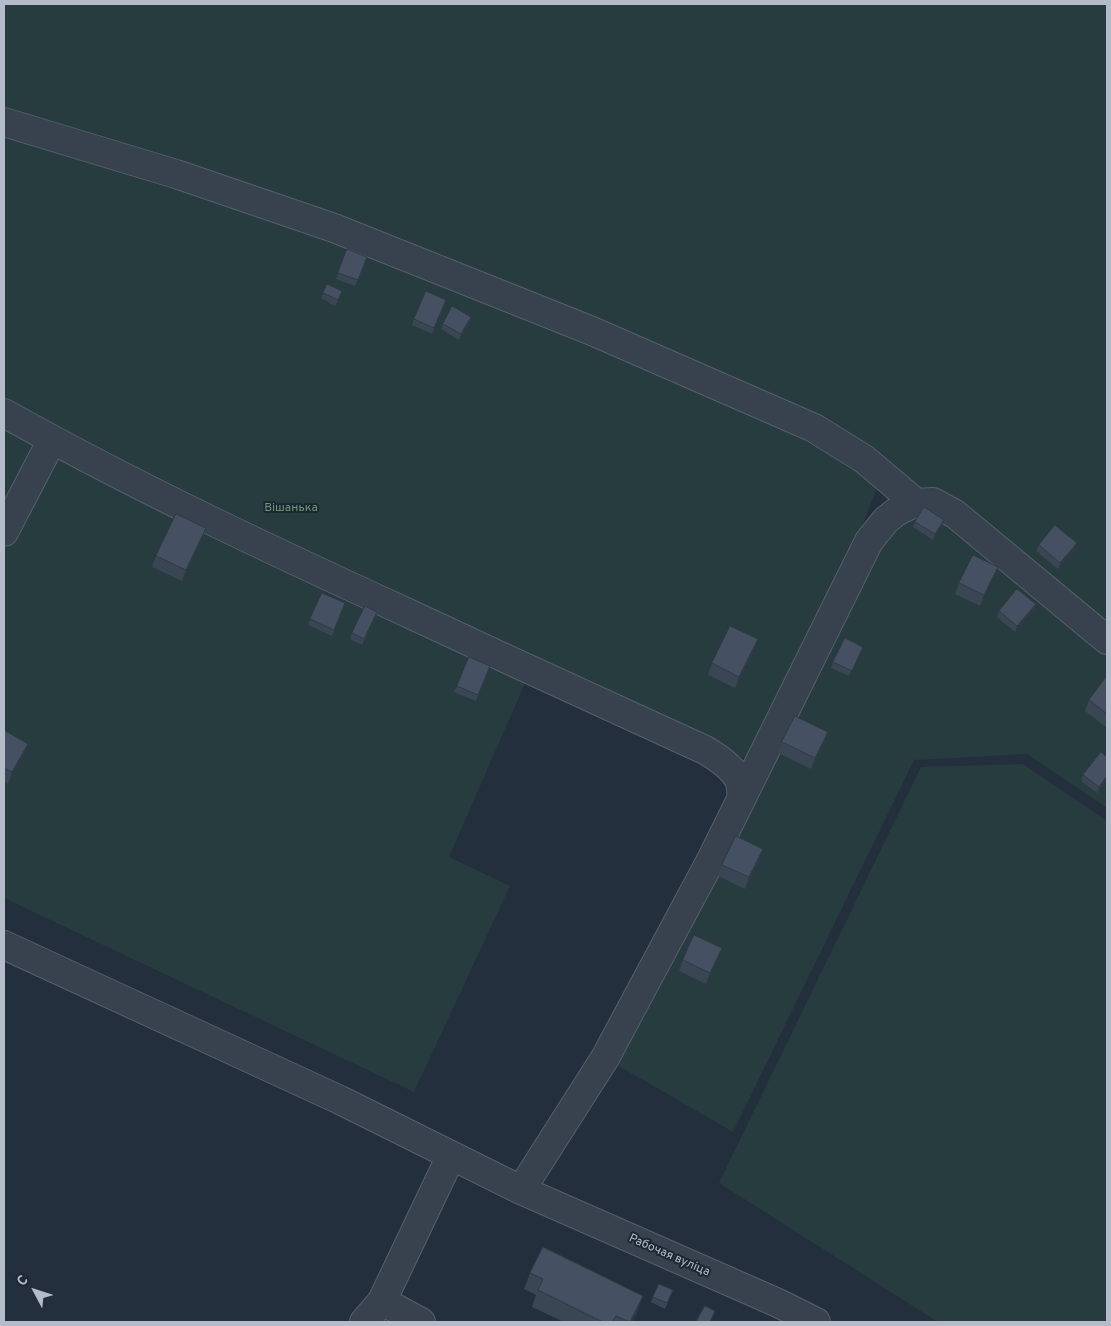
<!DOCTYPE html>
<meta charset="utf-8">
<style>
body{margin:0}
#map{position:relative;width:1111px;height:1326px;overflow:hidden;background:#242f3e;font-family:Overpass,sans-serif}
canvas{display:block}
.frame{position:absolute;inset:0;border:5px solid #b4bcc9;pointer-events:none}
.north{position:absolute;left:10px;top:1266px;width:50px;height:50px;-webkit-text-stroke:4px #1d2633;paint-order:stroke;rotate:310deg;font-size:14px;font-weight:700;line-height:20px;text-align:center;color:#b4bcc9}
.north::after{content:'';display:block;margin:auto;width:18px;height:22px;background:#b4bcc9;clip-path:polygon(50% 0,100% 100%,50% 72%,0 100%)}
</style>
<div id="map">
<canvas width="1111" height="1326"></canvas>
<div class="frame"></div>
<div class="north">С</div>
</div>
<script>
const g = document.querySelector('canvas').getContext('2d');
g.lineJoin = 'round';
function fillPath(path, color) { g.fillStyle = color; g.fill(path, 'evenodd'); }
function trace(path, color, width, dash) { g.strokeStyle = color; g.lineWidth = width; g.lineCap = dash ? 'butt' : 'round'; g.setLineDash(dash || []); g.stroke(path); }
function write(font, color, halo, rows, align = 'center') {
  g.font = font + ' Overpass,sans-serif'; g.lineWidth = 4; g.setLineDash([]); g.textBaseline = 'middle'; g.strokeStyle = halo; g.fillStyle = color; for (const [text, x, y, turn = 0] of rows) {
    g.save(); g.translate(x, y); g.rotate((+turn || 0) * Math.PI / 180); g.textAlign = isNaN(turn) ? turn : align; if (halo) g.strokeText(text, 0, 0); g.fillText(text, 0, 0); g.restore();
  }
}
fillPath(new Path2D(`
 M4,4H1107V808L1027,754L914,760L733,1132L612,1062L874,544L901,515L888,460L864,521L746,759L534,663L449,857L510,886L414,1092L4,898Z
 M1023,764L1107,821V1322H938L719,1183L921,767Z`), '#263c3f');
const minor = new Path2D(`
 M4,122L176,174L334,228L592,331L814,428L864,459L916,503
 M4,413C136,487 273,551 410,614C508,660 606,705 705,750C717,757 734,768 740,782C741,787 741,793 742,798
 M4,532L52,440
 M4,945L340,1100L521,1190L778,1303L816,1322
 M521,1190L605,1058L712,858L869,541L886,520L896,512L908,506L916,503L933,502L955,514L1107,640
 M382,1301L421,1322
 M364,1322L382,1301L451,1156`);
trace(minor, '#565f6c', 30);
trace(minor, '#38414e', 28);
fillPath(new Path2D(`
 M347,249L367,257L355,286L336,279Z
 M323,293L340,296L335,306L321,298Z
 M444,306L432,334L412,325L414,319Z
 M471,317L469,322L459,340L441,329L443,324Z
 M915,522L942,525L933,540L913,527Z
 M206,528L202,539L182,581L152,567L156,556Z
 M1039,545L1075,549L1058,569L1036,551Z
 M993,578L980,606L955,594L959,583Z
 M1036,604L1034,610L1015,632L997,617L999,611Z
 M343,609L332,636L308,625L310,619Z
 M377,612L362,645L350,639L352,633Z
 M863,647L849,676L831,668L833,662Z
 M754,651L735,688L708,675L712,663Z
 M490,666L476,701L454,692L457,686Z
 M1107,676V725L1106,727L1085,711L1089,700Z
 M4,730L28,744L24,755L8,784L4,781Z
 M828,732L824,743L811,769L778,753L782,742Z
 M1107,757V779L1097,793L1081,781L1083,775Z
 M759,860L745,889L718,876L722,865Z
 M722,948L718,959L706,984L679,971L683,960Z
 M530,1273L637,1313L632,1322H564L532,1307L536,1295L524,1289Z
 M673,1290L665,1309L651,1302L653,1297Z`), '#3b4654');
fillPath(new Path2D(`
 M471,317L469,322L459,340L461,334Z
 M944,520L942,525L933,540L935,534Z
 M206,528L202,539L182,581L186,570Z
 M1077,543L1075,549L1058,569L1060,563Z
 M998,567L993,578L980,606L984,595Z
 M1036,604L1034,610L1015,632L1017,626Z
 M758,639L754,651L735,688L739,677Z
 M828,732L824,743L811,769L815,758Z
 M28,744L24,755L8,784L12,772Z
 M1107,776V779L1097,793L1099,787Z
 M763,849L759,860L745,889L749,877Z
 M722,948L718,959L706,984L710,973Z
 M643,1296L637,1313L632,1322H630Z`), '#303945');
const building = new Path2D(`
 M347,249L367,257L358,280L338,273Z
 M327,284L342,291L338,300L323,293Z
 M426,291L446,300L434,328L414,319Z
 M452,306L471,317L461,334L443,324Z
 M924,507L944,520L935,534L915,522Z
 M176,514L206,528L186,570L156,556Z
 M1055,525L1077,543L1060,563L1039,545Z
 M973,555L998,567L984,595L959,583Z
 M1017,589L1036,604L1017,626L999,611Z
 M322,593L345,603L334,630L310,619Z
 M365,606L377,612L364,639L352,633Z
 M730,626L758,639L739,677L712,663Z
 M845,638L863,647L852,671L833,662Z
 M469,657L490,666L478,695L457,686Z
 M1107,676V714L1089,700Z
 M795,716L828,732L815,758L782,742Z
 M4,730L28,744L12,772L4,768Z
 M1101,752L1107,757V776L1099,787L1083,775Z
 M736,836L763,849L749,877L722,865Z
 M694,935L722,948L710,973L683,960Z
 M543,1247L643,1296L630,1322L616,1316L612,1322H603L538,1290L543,1279L530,1273Z
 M659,1284L673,1290L667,1303L653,1297Z
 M705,1306L715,1311L710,1322H696Z`);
fillPath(building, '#455162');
trace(building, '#303945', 1);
write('12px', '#6b9a76', '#1d2633', [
 ["Вішанька",291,509]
]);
write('12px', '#b4bcc9', '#1d2633', [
 ["Рабочая вуліца",669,1256,24]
]);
</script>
